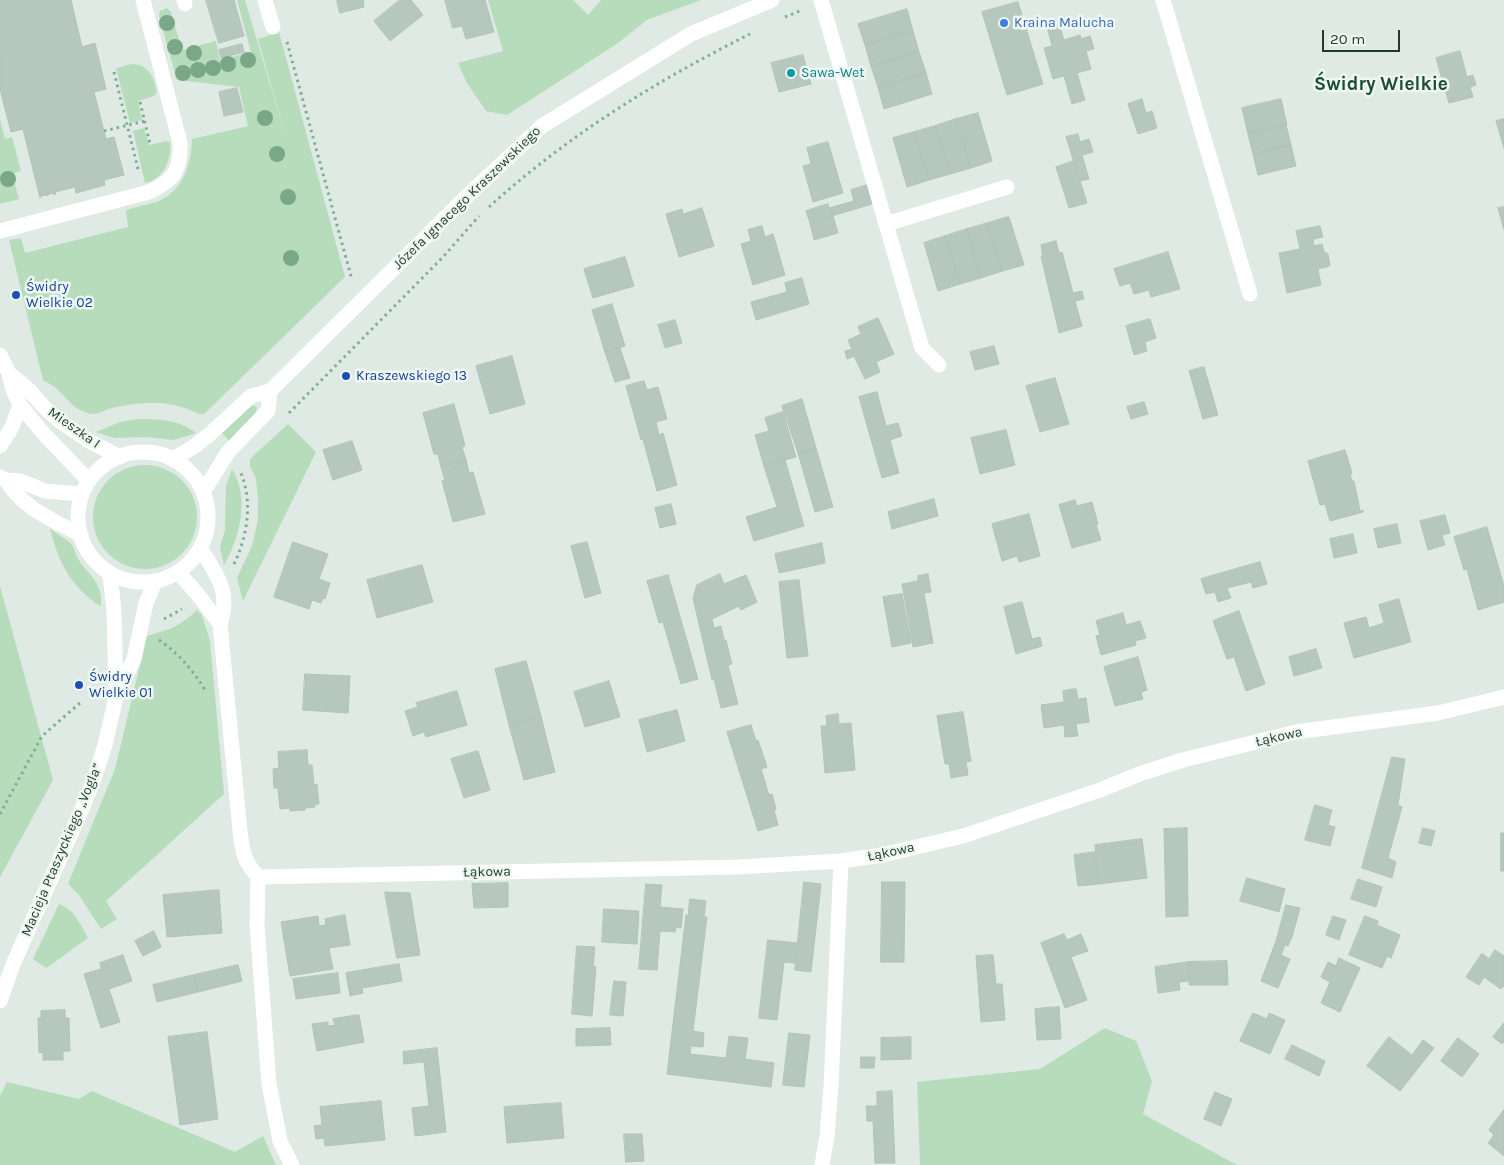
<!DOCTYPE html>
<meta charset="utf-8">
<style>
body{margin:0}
#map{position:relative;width:1504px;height:1165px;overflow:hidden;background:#deeae3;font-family:Karla,sans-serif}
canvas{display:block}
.scale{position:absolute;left:1322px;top:30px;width:78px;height:22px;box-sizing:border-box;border:2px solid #1f3a2f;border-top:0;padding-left:6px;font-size:15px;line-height:18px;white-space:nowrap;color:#1f3a2f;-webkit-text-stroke:4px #eef7f1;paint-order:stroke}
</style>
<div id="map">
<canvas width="1504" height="1165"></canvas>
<div class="scale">20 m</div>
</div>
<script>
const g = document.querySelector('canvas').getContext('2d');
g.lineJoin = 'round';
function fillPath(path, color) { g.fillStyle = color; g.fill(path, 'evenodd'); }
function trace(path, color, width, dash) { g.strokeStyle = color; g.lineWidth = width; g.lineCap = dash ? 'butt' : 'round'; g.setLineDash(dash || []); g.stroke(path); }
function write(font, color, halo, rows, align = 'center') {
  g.font = font + ' Karla,sans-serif'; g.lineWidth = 5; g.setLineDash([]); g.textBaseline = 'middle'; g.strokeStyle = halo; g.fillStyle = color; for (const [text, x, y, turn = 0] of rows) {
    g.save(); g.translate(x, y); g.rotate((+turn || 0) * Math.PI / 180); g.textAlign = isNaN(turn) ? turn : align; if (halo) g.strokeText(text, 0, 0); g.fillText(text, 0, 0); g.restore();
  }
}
fillPath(new Path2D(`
 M237,0H245L288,145L258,39L279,32L345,277L204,414H199C170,399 142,401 112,408C106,409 99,414 94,414C78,413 69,401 59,391C55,386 48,383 43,380L9,240L21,238L25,253L128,227L126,210C136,207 146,205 156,202C183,192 191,165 192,139L248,126L239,87L177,80L159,16L160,11L167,8L171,12L182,50L216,41L220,60L251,52Z
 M488,0H573L588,15L601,0H701L647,20L618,43L507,115L486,111L467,83L458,63L503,51Z
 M132,64C149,64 154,78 157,92L154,96L138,101L142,120L130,123L116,68Z
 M0,119L5,139L12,137L21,171L12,174L19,199L0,204Z
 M144,128L149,145L167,141L170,143C172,159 163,180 145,183L133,131Z
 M252,405L257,407L256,412L229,441L222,433Z
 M137,419C157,419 179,419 196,433L174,440L146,437L115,438L96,432L120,422Z
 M288,424L316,452L243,601L237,578L252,546L258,520V498L256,479L250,466V459Z
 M93 517a52 52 0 1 1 104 0a52 52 0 1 1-104 0Z
 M232,469C250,499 240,537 224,565L220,547L225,530L226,486Z
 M50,529C56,533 63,537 69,542C74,546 75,553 78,559C89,576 103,582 101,606C96,604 92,600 88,597C66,578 57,556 50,529Z
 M0,586L53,780L0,877Z
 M197,610L202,615L210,641L224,794L106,901L117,919L101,929L79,895L68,884L115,769L147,636C171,629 179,627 197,610Z
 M59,904C75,910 80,924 88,938L46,968L33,959Z
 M1105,1028L1136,1041L1152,1081L1143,1114L1237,1165H920L917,1082L1040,1069Z
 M7,1082L79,1099L92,1091L235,1152L263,1136L276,1165H0V1096Z`), '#b6dcbb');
const building = new Path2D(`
 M0,0H71L82,47L95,43L106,89L94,92L106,139L114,137L124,175L104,180L105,185L76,193L75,187L55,192L56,194L54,195V193L49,194L47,196V195L41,196L40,198L23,129L11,132L0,89Z
 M206,0H234L244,36L219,43Z
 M337,0H363L364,7L340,13Z
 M400,0H411L423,15L390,41L374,21Z
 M445,0H485L494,32L466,39L462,26L453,28Z
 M1018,2L1043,84L1007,95L982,12Z
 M907,9L913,31L865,45L858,24Z
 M1060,27L1064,40L1080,35L1081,39L1090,36L1094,49L1086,51L1091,69L1077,73L1085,100L1072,104L1064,76L1053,79L1044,48L1052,46L1048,30Z
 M913,31L919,52L871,66L865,45Z
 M242,44L244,52L221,58L219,50Z
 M1460,51L1467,77L1473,75L1476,85L1470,87L1473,97L1449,103L1436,58Z
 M919,52L926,73L878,87L871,66Z
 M803,55L811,84L779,92L771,63Z
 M926,73L932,94L884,109L878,87Z
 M237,88L243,112L224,116L219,92Z
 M1142,99L1146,113L1152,111L1157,128L1138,134L1128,104Z
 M1281,99L1287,125L1248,134L1242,108Z
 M978,113L992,161L971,168L956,119Z
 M956,119L971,168L950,174L935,126Z
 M1504,119V148L1496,121Z
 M1286,125L1291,145L1253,154L1248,134Z
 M935,126L950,174L929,180L914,132Z
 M914,132L929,180L907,187L893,138Z
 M1078,134L1080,142L1089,139L1093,152L1082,155L1089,179L1080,181L1066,137Z
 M828,142L843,193L813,202L803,166L811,164L807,148Z
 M1291,145L1296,166L1258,175L1253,154Z
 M1074,161L1087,203L1069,208L1056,167Z
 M867,185L872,204L832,216L829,208L854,201L851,190Z
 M828,204L832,216L810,223L806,211Z
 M1504,207V230L1498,208Z
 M702,208L714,246L679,257L666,214L682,209L683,214Z
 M833,216L838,233L814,240L810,223Z
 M1007,217H1009L1024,265L1002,271L988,223Z
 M988,223L1002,271L981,278L967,229Z
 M762,226L765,237L773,234L785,275L753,285L741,244L751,241L748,230Z
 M1320,226L1323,237L1313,239L1314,246L1322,244L1324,252L1328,254L1330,265L1327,267L1318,269L1321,285L1287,293L1279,253L1300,249L1296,231Z
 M967,229L981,278L960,284L945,236Z
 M945,236L960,284L938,291L924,243Z
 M1056,241L1059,253L1062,252L1073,293L1082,291L1084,299L1075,301L1082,326L1059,333L1041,256H1043L1041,245Z
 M1168,252L1180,289L1151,297L1149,290L1134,294L1130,283L1120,286L1114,269Z
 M625,257L634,286L593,298L584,269Z
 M802,278L809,304L756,320L751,302L787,292L785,283Z
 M612,304L625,346L605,352L592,310Z
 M878,318L894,354L876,362L880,372L865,379L854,356L847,359L845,351L852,349L848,340L861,334L858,327Z
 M1150,319L1156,338L1145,342L1147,351L1134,355L1126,326Z
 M675,320L682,343L665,348L658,325Z
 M994,346L999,364L975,370L970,352Z
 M620,348L630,378L615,382L605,352Z
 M512,356L525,404L490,414L476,366Z
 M1204,367L1218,415L1203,419L1189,371Z
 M1055,378L1069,424L1040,432L1026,386Z
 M644,381L647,390L658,387L667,419L656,422L659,435L663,433L677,485L657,491L643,439L641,440L626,386Z
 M877,392L886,426L898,423L902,436L890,440L899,473L882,478L859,397Z
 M802,399L816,448L798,453L782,406Z
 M1144,402L1148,414L1131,419L1127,407Z
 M454,404L465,446L462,447L466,460L441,467L438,454H434L423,413Z
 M783,412L796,457L764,466L755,435L769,431L765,418Z
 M1006,430L1015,465L980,474L971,438Z
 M352,441L362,470L333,480L323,450Z
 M816,448L833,507L815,512L798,453Z
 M1345,450L1352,473L1350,474L1352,481H1354L1360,511L1363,510V512L1330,521L1325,504L1320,505L1308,461Z
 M466,460L469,473L473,472L485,514L453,522L442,481L445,480L441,467Z
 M785,460L804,526L754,541L746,517L777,507L764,466Z
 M934,499L938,516L892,529L888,512Z
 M1075,500L1077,506L1092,502L1098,524L1096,525L1101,540L1072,548L1059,505Z
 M671,504L676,524L660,528L655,508Z
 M1029,514L1040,556L1019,562L1017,556L1002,561L992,524Z
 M1445,515L1450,533L1442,535L1445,545L1428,550L1420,521Z
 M1397,524L1401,543L1378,548L1374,529Z
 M1487,527L1504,586V602L1478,610L1467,569L1464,570L1454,537Z
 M1353,534L1357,553L1334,558L1330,539Z
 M293,542L328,554L319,579L330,583L325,599L323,598L321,603L312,600L309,609L274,597Z
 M587,542L601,593L585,598L571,546Z
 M822,543L825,563L779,573L775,554Z
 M1260,562L1267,584L1253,588L1246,566Z
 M422,565L433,602L377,618L367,580Z
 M1246,566L1251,582L1227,588L1231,598L1218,602L1215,592L1206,594L1201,579Z
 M720,574L724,584L746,575L757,602L741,610L739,606L712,619L714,628L721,626L724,640H726L732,664L728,665L738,704L721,708L714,679L712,680L693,598L697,585Z
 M928,574L931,592L924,593L933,643L913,647L902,584L918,581V576Z
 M668,575L698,679L681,684L663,622L659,623L647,581Z
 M799,580L808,656L787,658L779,582Z
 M902,594L911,643L892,647L883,597Z
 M1399,599L1411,642L1354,658L1344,623L1366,617L1369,628L1384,623L1379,605Z
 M1022,602L1032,639L1040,637L1042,646L1016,654L1004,607Z
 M1239,611L1265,684L1246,691L1234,657L1227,659L1213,621Z
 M1123,613L1126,625L1140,621L1146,638L1135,641L1136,645L1101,655L1096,636L1100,635L1096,621Z
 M1316,649L1322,668L1294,676L1289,657Z
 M1138,657L1147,690L1141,692L1143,699L1115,706L1104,667Z
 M526,661L541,716L509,725L495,669Z
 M305,674L350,676L348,713L303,710Z
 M609,681L620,717L585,727L574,692Z
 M1076,689L1078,699L1086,698L1089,722L1076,724L1078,736L1065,737L1064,725L1044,728L1041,705L1064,702L1063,691Z
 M457,691L467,725L426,737L424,732L413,736L405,711L418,707L416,703Z
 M677,710L685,741L647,752L639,720Z
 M963,712L971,761L966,762L968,775L951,778L949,764H945L937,716Z
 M838,714L839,724L851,723L855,770L825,773L821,726H827L826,716Z
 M541,716L555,772L524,780L509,725Z
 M751,725L756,741L758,740L767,767L761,769L769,795L772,794L776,809L774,810L778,825L758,831L727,732Z
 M307,750L308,765H312L314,785L317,784L319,804H315V807L305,808V810L290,811V808L280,809L278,788H274L273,769L279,768L278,752Z
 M478,751L490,790L464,798L451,759Z
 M1392,757L1405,759L1398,805L1402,807L1388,858L1396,862L1392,878L1362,868Z
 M1315,805L1332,810L1328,825L1335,827L1330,846L1305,840Z
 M1187,828L1188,916L1166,917L1164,829Z
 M1423,828L1435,831L1431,846L1419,843Z
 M1501,833H1504V871H1501Z
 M1142,839L1147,878L1099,884L1095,845Z
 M1095,852L1099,884L1078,886L1074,855Z
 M1247,878L1285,889L1279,912L1240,901Z
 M1358,879L1382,887L1376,907L1351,899Z
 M804,882L821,884L811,972L795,970Z
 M882,882H905L904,962H881Z
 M508,883V907L474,908L472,884Z
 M646,884L662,885L660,907L683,909L681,928L676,927L675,932L660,931L657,970L639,969Z
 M219,890L222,933L167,937L163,895Z
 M385,892L410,893L420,955L397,958Z
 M690,899L706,901L704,917H707L693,1031L704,1033L703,1047L691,1046L690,1054L726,1058L729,1036L748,1038L745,1059L774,1063L771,1087L667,1074L686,915H688Z
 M1286,905L1300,908L1292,937L1288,946L1285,945L1281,955L1290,959L1278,988L1261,981L1276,941Z
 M604,909L639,911L637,944L602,942Z
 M345,915L350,945L329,948L333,969L290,976L281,922L318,916L319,926L326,925L325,919Z
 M1333,916L1346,920L1339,940L1326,935Z
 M1365,916L1378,921L1377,925L1400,935L1391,958L1387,956L1382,968L1349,955Z
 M154,931L161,947L143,956L135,941Z
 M1064,934L1067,940L1081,934L1088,951L1071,957L1087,1000L1065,1008L1041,943Z
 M768,940L797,943L795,963L784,962L777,1020L759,1018Z
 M577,946L595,947L593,966L596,967L592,1016L572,1014Z
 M1495,950L1504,956V986L1501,989L1484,977L1479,985L1466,977L1482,953L1489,959Z
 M123,955L132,981L109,989L120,1022L101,1028L84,974L101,969L100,963Z
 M993,955L996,984H1002L1005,1020L981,1022L976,956Z
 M1339,958L1360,968L1340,1012L1321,1003L1330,982L1321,977L1328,962L1336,966Z
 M1227,961L1228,985H1189V962Z
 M1189,962V981L1179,982L1180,990L1158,993L1155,967Z
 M399,964L402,981L362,988L363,993L350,996L346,973Z
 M238,965L242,981L198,992L194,975Z
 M338,973L340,993L296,999L293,979Z
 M194,975L198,992L157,1002L153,985Z
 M614,981L626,982L623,1016L610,1015Z
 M1059,1007L1061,1039L1037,1040L1035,1009Z
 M65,1010V1018H69L70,1051H63V1060H43V1052L39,1053L38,1018H41V1011Z
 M1253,1013L1267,1019L1269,1013L1285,1020L1270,1054L1240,1041Z
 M359,1015L364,1042L317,1051L312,1024L328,1022V1026L335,1025L333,1019Z
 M1504,1023V1042L1502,1044L1493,1037Z
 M610,1028L611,1045L576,1046V1029Z
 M207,1032L218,1119L180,1125L168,1037Z
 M789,1033L810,1035L804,1087L783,1085Z
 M911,1037V1059L881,1060V1038Z
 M1389,1037L1412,1055L1423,1040L1434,1048L1400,1091L1367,1066Z
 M1458,1038L1479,1054L1462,1077L1441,1061Z
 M1292,1045L1325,1061L1319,1076L1285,1059Z
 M437,1048L446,1132L415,1136L412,1108L429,1106L424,1062L404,1064L403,1052Z
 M861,1057H875L874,1068H861Z
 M892,1091L895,1163H875L873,1121H867L866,1106H877V1092Z
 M1215,1092L1232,1099L1221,1126L1204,1119Z
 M381,1101L385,1140L325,1146L324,1138L316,1139L314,1126L322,1125L320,1107Z
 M561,1103L564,1138L507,1143L504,1107Z
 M1504,1110V1156L1488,1143L1494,1135L1489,1130Z
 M624,1134H642L644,1161L626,1162Z`);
fillPath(building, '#b6c8be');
trace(building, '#b1c3b9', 1);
trace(new Path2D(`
 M785,17L802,10
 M287,42L352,280
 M114,72L139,173
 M140,102L150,144
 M104,131L145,121
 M489,207C567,136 656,81 750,34
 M289,413L443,257L479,216
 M234,564C248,535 253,500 240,471
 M164,619L182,609
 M159,640C178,653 193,670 205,690
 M0,814L42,736L80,703`), '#7eae98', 3, [2.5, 4]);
trace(new Path2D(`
 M184,0L185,4
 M265,0L273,27
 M821,0L922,348L939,365
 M1163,0L1250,294
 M886,224L1007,187
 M0,231L149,192C173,181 181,171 180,143L143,0
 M0,355L9,373L13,390L20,405L44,434L89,481
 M9,373L29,390L43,406L57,419L89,441L120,457
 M0,446L12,427L20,405
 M78 517a65 65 0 1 1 130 0a65 65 0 1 1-130 0Z
 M172,459L192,448L210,434L251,396L270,391L464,199L542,126L691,34L772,0
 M0,477L6,480L20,481L45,491L82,494
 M6,480C23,509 53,520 81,535
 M203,492L228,452L268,411L270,391
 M201,549C217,576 231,591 220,624L240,831C243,854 243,859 258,877L738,867L841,861L882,855L963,836L1100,790L1142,773L1183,760L1296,732L1438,713L1504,697
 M109,573C117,612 114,655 116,695
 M179,573L199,596L220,624
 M258,877L257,925L269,1084L280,1141L292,1165
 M0,1001L14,962L78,818L94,779L105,745L116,697L134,659L146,603L155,582
 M822,1165L827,1136L831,1087L841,861`), '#fff', 15);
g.fillStyle = '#7aa787';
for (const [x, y] of [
 [167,23],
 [175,47],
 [194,53],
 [248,60],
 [228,64],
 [213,68],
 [198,70],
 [183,73],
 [265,118],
 [277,154],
 [8,179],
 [288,197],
 [291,258]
]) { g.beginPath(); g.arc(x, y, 8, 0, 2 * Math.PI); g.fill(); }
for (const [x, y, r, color] of [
 [1004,23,5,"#3f7fe0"],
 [791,73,5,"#0f9aa8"],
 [16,295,5,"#1a4fb4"],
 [346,376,5,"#1a4fb4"],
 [79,685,5,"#1a4fb4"]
]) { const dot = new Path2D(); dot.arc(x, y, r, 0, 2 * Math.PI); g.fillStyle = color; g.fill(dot); trace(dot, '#eef7f1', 2); }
write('14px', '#366cbe', '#eef7f1', [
 ["Kraina Malucha",1014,23]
], 'left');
write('14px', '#0d838f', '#eef7f1', [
 ["Sawa-Wet",801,73]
], 'left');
write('14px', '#1f3a2f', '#eef7f1', [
 ["Józefa Ignacego Kraszewskiego",467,198,-44],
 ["Mieszka I",74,428,35],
 ["Łąkowa",1279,737,-13],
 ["Macieja Ptaszyckiego „Vogla”",62,850,-67],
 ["Łąkowa",891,852,-12],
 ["Łąkowa",487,872,-1]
]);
write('14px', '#164399', '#eef7f1', [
 ["Świdry",26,287],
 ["Wielkie 02",26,303],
 ["Kraszewskiego 13",356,376],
 ["Świdry",89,677],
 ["Wielkie 01",89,693]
], 'left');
write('bold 19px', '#1b4c39', '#eef7f1', [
 ["Świdry Wielkie",1381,85]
]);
</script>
